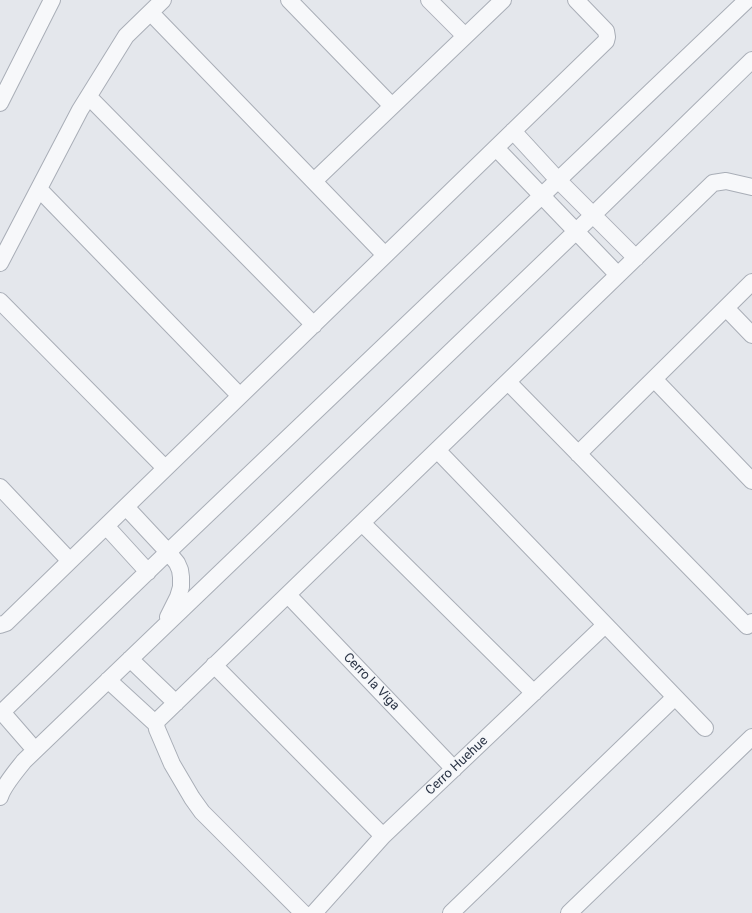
<!DOCTYPE html>
<style>
body{margin:0}
canvas{display:block;background:#e4e7ec}
</style>
<canvas width="752" height="913"></canvas>
<script>
const g = document.querySelector('canvas').getContext('2d');
g.lineJoin = 'round';
function trace(path, color, width, dash) { g.strokeStyle = color; g.lineWidth = width; g.lineCap = dash ? 'butt' : 'round'; g.setLineDash(dash || []); g.stroke(path); }
function write(font, color, halo, rows, align = 'center') {
  g.font = font + ' Roboto,sans-serif'; g.lineWidth = 3; g.setLineDash([]); g.textBaseline = 'middle'; g.strokeStyle = halo; g.fillStyle = color; for (const [text, x, y, turn = 0] of rows) {
    g.save(); g.translate(x, y); g.rotate((+turn || 0) * Math.PI / 180); g.textAlign = isNaN(turn) ? turn : align; if (halo) g.strokeText(text, 0, 0); g.fillText(text, 0, 0); g.restore();
  }
}
const minor = new Path2D(`
 M289,0L392,106
 M429,0L465,36
 M151,13L385,255
 M89,97L314,325
 M0,103L52,0
 M513,131L558,180L636,258
 M496,148L618,275
 M314,181L503,0
 M39,189L240,396
 M0,263L80,110L126,36L163,0
 M0,301L165,468
 M726,308L752,335
 M654,379L752,481
 M508,382L747,626L752,622
 M437,450L705,728
 M578,454L752,282
 M0,487L70,561
 M126,507L168,552L177,563L180,570L181,577V587L178,597L168,617
 M362,523L534,693
 M106,526L148,572
 M288,595L454,769
 M0,625L6,623L606,41L607,37L606,31L576,0
 M130,659L176,703
 M214,665L383,836
 M108,680L156,724
 M2,712L35,750
 M0,714L168,552L747,0
 M0,797C3,786 17,770 24,761L593,215L752,60
 M303,913L202,812L192,798L172,764L157,729L156,724L158,720L713,183L726,181L752,187
 M314,913L383,836L605,625
 M451,913L675,697
 M569,913L752,737`);
trace(minor, '#a9aeb7', 18);
trace(minor, '#f7f8fa', 16);
write('13px', '#2b3445', '#f4f6f9', [
 ["Cerro la Viga",371,682,46],
 ["Cerro Huehue",457,766,-43]
]);
</script>
